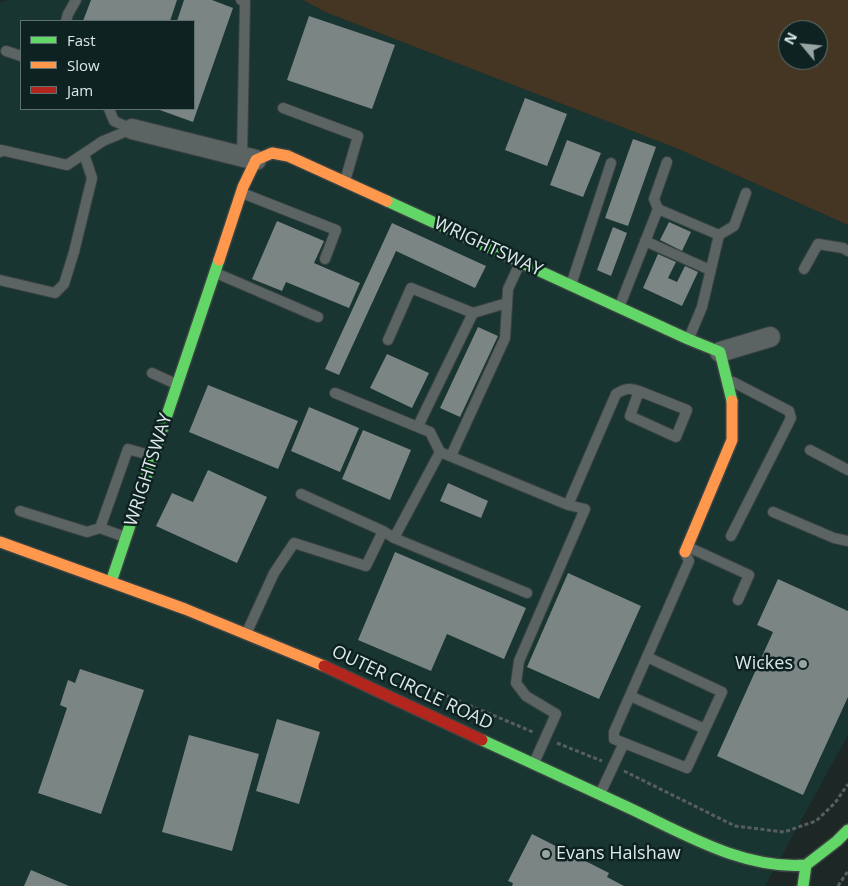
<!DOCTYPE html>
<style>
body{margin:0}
#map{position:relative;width:848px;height:886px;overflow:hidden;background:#1d2826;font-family:"Open Sans",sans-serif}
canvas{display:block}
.legend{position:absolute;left:20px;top:20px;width:175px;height:90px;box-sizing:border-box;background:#0e2321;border:1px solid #607270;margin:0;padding:6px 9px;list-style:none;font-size:15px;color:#dce9e7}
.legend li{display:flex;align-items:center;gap:10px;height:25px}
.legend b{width:25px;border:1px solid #607270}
.north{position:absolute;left:778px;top:20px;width:50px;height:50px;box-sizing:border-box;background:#0e2321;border:1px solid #607270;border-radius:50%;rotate:298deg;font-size:14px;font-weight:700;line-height:20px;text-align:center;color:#dce9e7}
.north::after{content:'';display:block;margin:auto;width:18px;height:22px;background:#99a5a3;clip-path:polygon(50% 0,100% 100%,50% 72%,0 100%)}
</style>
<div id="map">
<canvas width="848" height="886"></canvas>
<ul class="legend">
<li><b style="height:6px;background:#63d668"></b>Fast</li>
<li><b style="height:6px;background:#ff974d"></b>Slow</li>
<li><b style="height:6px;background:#b3261e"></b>Jam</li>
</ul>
<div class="north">N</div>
</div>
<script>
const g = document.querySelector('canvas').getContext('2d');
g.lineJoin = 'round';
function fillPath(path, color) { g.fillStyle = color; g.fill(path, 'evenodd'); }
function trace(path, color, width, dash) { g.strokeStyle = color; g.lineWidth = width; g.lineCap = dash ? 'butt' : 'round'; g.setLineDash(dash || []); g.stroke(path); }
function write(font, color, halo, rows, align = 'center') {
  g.font = font + ' "Open Sans",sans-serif'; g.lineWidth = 5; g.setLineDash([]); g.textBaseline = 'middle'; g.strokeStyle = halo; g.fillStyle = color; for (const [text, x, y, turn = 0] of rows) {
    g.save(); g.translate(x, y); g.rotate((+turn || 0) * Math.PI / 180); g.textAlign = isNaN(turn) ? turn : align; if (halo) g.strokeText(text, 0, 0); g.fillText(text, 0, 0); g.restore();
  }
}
fillPath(new Path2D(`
 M9,0H303L325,12L676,148L848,225V735L765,886H0V2ZM21,21H194V109H21Z`), '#193532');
fillPath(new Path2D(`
 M303,0H848V225L676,148L325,12ZM788,30H818V60H788Z`), '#453523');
fillPath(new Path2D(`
 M91,0H177L170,21H83Z
 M184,0H212L233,8L193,122L157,109H194V21H177Z
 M309,16L395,45L372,109L287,80Z
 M525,98L567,114L547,166L505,150Z
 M633,139L656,147L628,226L605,218Z
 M567,140L601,153L583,197L550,185Z
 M277,221L324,241L314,263L360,283L349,308L286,282L282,291L252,279Z
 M669,222L691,232L682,251L660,240Z
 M392,223L486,266L475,288L396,251L339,375L325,369Z
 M613,227L627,233L611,276L597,270Z
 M658,254L676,262L668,278L677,282L685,266L698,272L682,306L643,288Z
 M478,327L498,336L460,417L440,408Z
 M387,354L429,373L412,408L370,388Z
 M208,385L298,421L278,469L189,432Z
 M309,407L359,428L340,472L291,451Z
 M363,430L411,450L390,500L342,479Z
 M208,470L267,497L237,563L156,526L172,493L193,502Z
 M448,483L488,501L481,518L440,501Z
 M395,552L526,608L504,659L447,634L431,671L358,640Z
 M568,573L641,606L599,699L527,667Z
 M778,579L848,611V697L803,795L717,756L773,632L757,625Z
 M80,669L144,690L101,814L38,793L67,708L60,705L68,680L75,683Z
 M277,719L320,732L299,804L256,791Z
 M189,735L259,754L232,851L162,832Z
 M532,834L609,873L607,877L624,886H512L513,883L508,881Z
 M31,870L69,886H24Z`), '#7b8584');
const lane = new Path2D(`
 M241,0L245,2L242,156
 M66,21L68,14L76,0
 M6,51L21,56
 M283,108L358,136L345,181
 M109,109L114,121L132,129
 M0,152L1,150L67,165L103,141L132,129
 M242,193L336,230L325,259
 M658,209L654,199L667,162
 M719,235L734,226L746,193
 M645,241L710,270
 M804,269L818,244L843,248L848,251
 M216,273L318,317
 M0,280L55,293L64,284L74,252L92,178L84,154
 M571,285L611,163
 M620,305L658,209L719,235L702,307L689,338
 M388,340L411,288L473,313
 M152,373L176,384
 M335,393L430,432L440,452
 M418,426L473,313L507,303
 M810,450L848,470
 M451,456L505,338L508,289L520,263
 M301,494L383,531L394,538L527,593
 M20,511L87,532L100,528L125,537
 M773,512L834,538L848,541
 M100,528L128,449L153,456
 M731,536L791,418L789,411L733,382
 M394,538L440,452L568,505L616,394C624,389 630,387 639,391L687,410L676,437L630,416L639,391
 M688,547L749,575L738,600
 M247,632L274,573L294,543L366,566L383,531
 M647,657L722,692L687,768L614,739V732L689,561L685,553
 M630,696L705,729
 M534,763L556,714L526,696L516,683L519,661L585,509L568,505
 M600,794L624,743`);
const street = new Path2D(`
 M132,129L256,160
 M720,352L770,337`);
const fast = new Path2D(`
 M387,201L688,339L720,352L732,401
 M111,582L219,260
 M482,740C531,763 579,785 627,807C683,833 743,870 806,865
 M803,886L806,865L837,841L848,830`);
const slow = new Path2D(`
 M219,260L243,187L256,160L272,153L288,156L387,201
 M0,542L185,609L324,666
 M685,552L732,440V401`);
const jam = new Path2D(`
 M324,666L482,740`);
trace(lane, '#3a4342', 12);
trace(street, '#3a4342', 22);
trace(fast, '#3a4342', 14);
trace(slow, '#3a4342', 14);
trace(jam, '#3a4342', 14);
trace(new Path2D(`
 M433,690L533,732
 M557,743L602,761
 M624,771L735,826L784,832L816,821L835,803L848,784
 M838,886L848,871`), '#575f5e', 3, [4, 2.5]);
trace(lane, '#5b6462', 10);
trace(street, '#5b6462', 20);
trace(fast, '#63d668', 11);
trace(slow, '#ff974d', 11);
trace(jam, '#b3261e', 11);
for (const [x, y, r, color] of [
 [803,664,5,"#99a5a3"],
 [546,854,5,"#99a5a3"]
]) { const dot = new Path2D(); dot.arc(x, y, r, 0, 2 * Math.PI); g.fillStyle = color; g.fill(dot); trace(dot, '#0e2321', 2); }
write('18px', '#dce9e7', '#0e2321', [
 ["WRIGHTSWAY",488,247,25],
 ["WRIGHTSWAY",149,470,-72],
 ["OUTER CIRCLE ROAD",412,688,25]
]);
write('18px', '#dce9e7', '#0e2321', [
 ["Wickes",793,664],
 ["Evans Halshaw",556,854,"left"]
], 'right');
</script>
